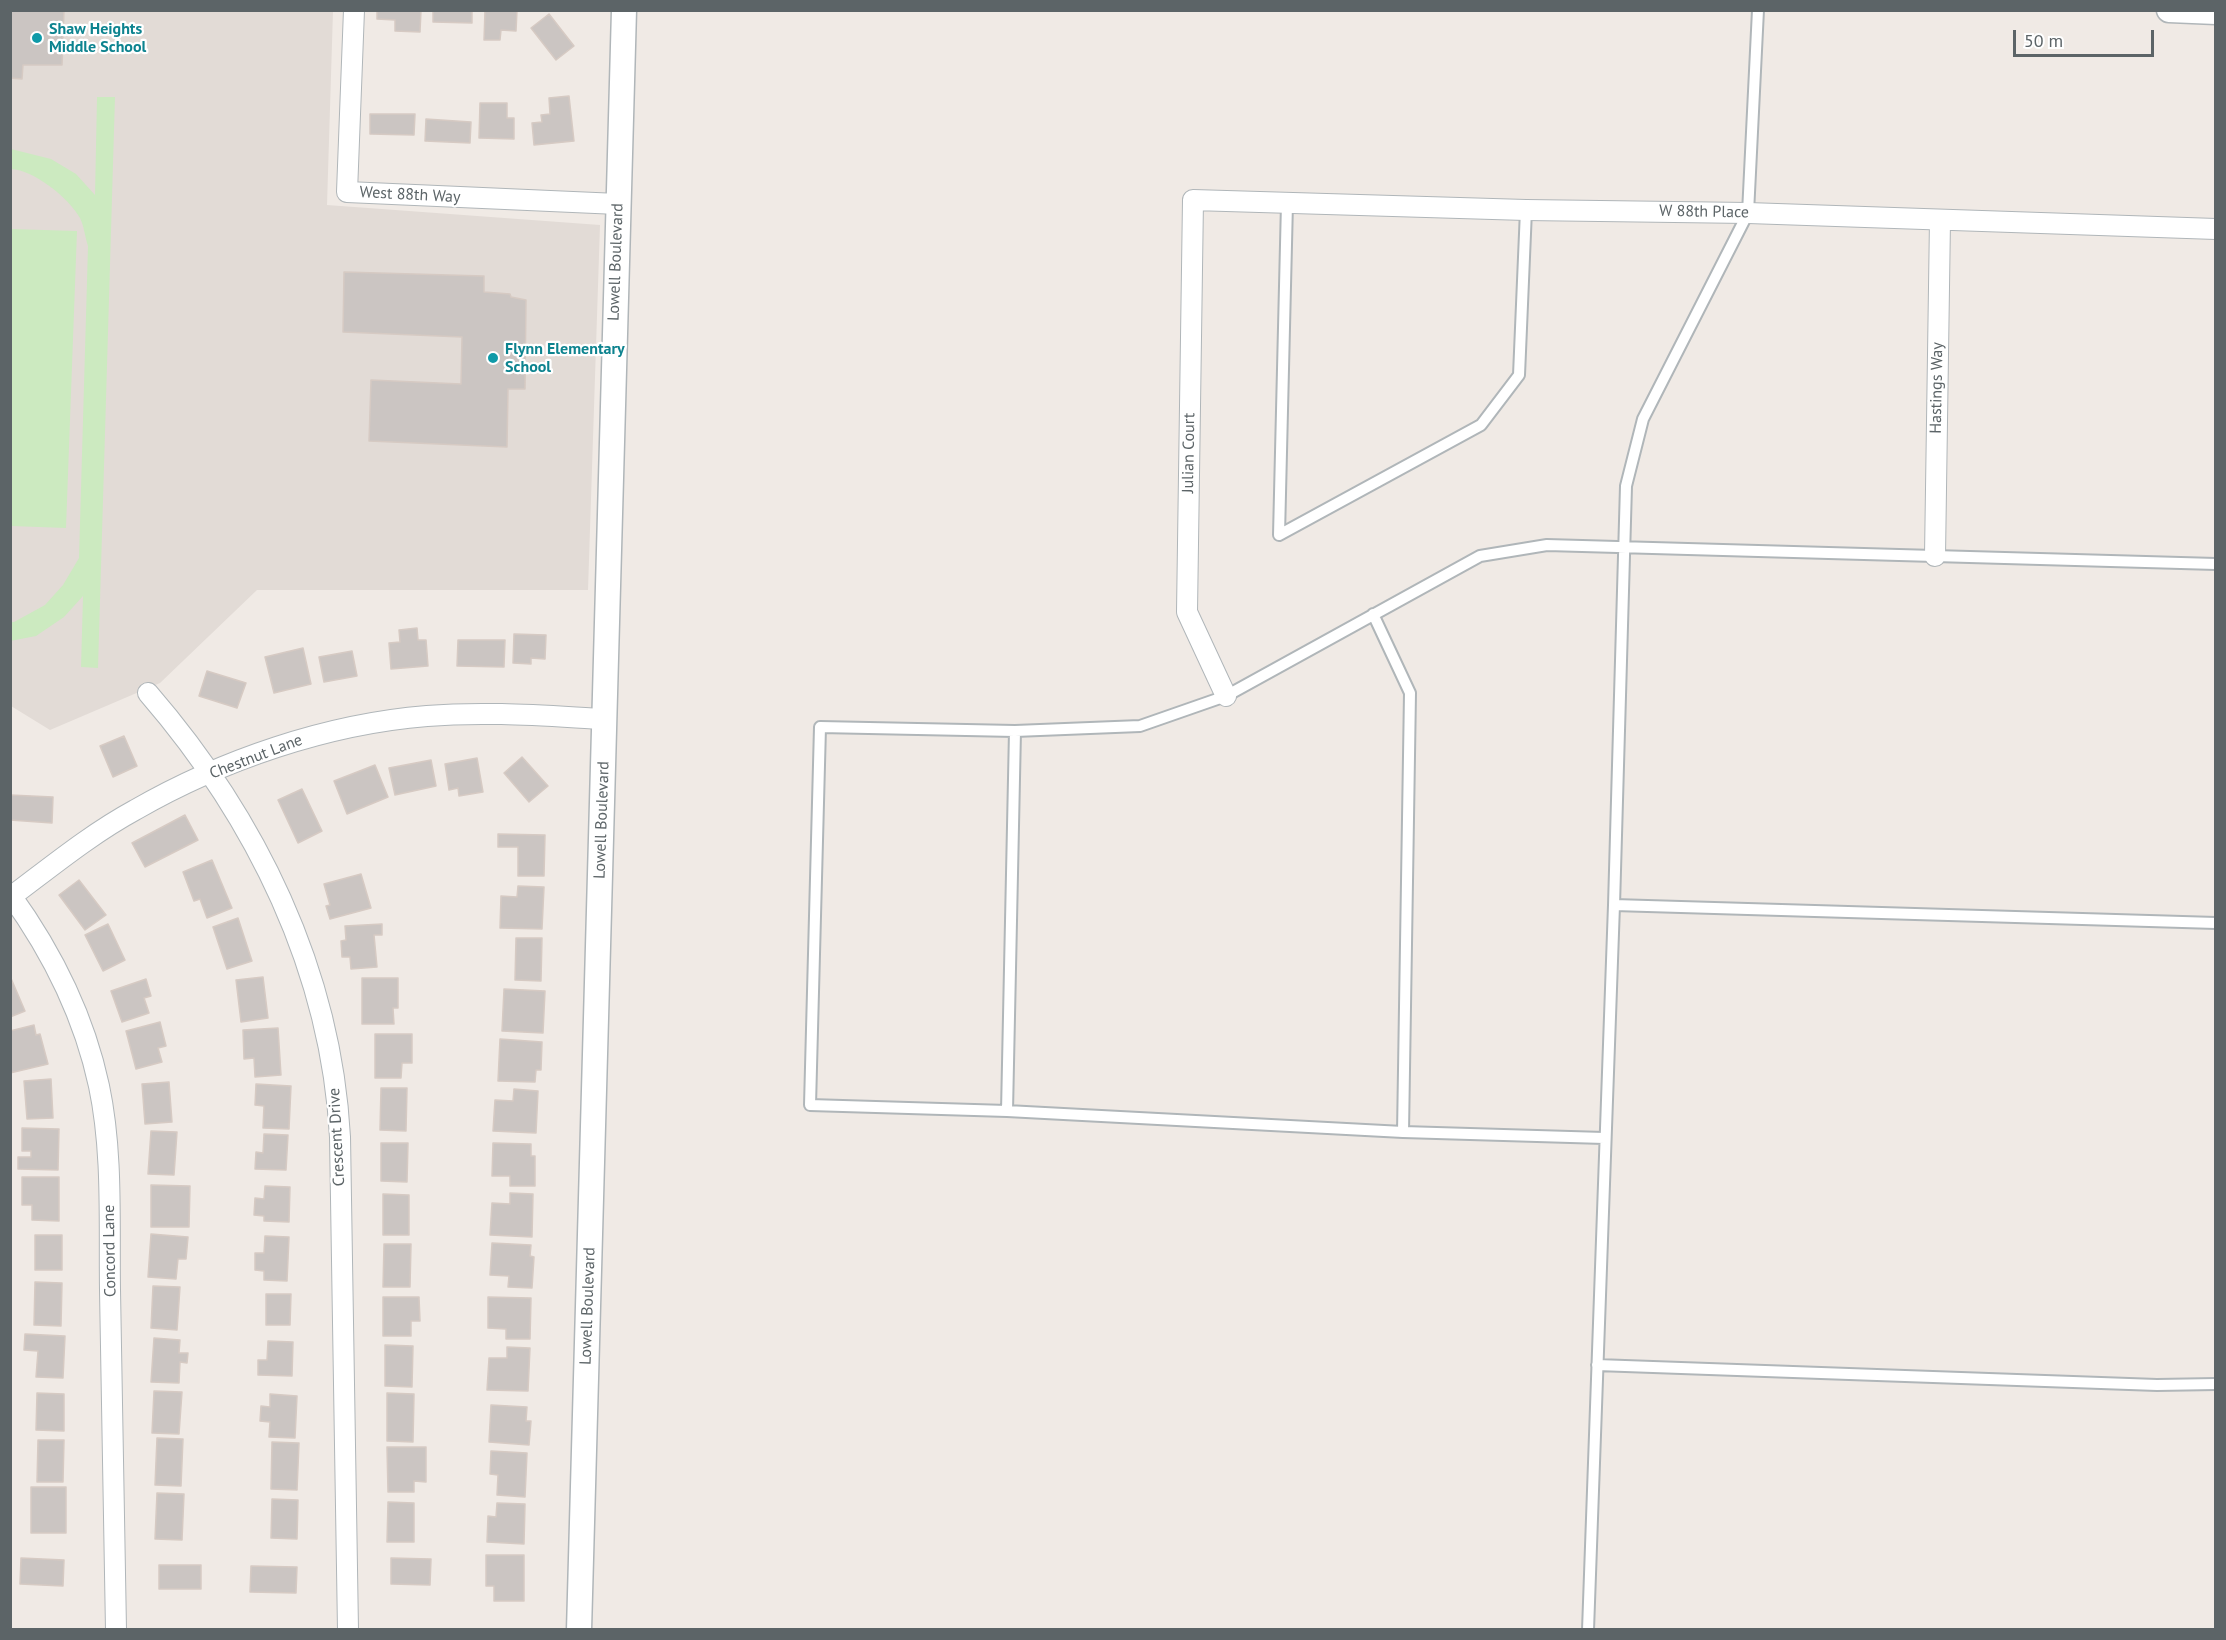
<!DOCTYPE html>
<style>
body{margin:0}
#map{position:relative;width:2226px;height:1640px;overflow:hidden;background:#f0eae5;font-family:"PT Sans",sans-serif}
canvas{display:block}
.frame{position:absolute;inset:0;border:12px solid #5c6467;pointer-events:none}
.scale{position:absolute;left:2013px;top:30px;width:141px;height:27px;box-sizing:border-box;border:3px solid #5c6467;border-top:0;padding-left:8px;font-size:18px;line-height:21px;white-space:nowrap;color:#5c6467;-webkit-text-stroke:4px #fff;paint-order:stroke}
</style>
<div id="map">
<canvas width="2226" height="1640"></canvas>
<div class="frame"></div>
<div class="scale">50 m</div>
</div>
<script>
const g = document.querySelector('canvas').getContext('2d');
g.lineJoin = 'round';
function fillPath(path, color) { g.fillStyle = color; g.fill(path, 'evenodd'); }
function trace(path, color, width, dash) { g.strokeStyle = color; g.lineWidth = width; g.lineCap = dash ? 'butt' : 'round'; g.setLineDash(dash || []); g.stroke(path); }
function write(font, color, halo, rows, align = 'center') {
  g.font = font + ' "PT Sans",sans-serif'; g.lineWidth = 4.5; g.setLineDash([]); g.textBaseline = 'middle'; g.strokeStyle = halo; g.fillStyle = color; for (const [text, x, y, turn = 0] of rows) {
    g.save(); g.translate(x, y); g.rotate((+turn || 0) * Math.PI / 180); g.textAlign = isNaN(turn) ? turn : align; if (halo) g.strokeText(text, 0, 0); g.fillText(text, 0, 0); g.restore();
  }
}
fillPath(new Path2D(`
 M10,11H333L327,205L600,225L588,590H257L160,683L50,730L11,706Z`), '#e2dbd6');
fillPath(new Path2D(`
 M97,97H115L98,668L81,667L83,596L64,617L36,636L10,641L11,622H14L45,605L63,585L79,558L88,246C85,237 84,226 80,218C69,198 34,170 11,169V149L51,159L76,174L95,195Z
 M11,229L77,231L66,528L11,526Z`), '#cceac0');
const building = new Path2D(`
 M10,10H64L62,65H23L22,79L10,78Z
 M377,10H421L420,32L395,31V20L377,19Z
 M433,10H472V23L433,22Z
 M485,10H517L516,31L501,30L500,40H484Z
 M549,14L574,46L556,60L531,28Z
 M569,96L574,141L534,145L532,123L542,122L541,115L550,114L549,98Z
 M480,103H507V118H514V139L479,138Z
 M370,114H415L414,135L370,134Z
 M426,119L471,122L470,143L425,141Z
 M344,272L484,276V292L510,294L511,297L526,300L525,389H508L507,447L369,441L371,380L461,384L462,337L343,332Z
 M417,628L418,640H426L428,666L391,669L389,643L400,642L399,630Z
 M514,634L546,635L545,659L531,658V664L513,663Z
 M458,640H505L504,667L457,666Z
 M303,648L311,684L274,693L265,657Z
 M352,651L357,676L324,682L319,657Z
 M207,671L246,683L237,708L199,696Z
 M124,736L137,766L113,777L100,746Z
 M522,757L548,786L529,802L504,773Z
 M477,758L483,792L459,796L458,788L449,790L445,764Z
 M431,760L436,786L395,795L389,768Z
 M375,765L388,797L347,814L334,781Z
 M302,789L322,831L298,843L278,800Z
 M10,795L53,797L52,823L10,820Z
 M185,815L198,840L145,867L132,843Z
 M498,834L545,835L544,876H518V847H498Z
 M212,860L232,908L207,918L200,899L194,901L183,872Z
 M361,874L371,908L330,919L326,906L330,905L324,884Z
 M79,880L106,915L85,930L59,895Z
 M518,886L544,887L542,929L500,928L501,896L517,897Z
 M238,918L252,961L227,969L213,927Z
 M108,924L125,960L103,971L85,935Z
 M382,924V935H374L377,967L351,969L350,957H342L341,941L346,940L345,926Z
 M516,938H542L541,981L515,980Z
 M10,976L25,1011L10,1017Z
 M263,977L268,1018L241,1022L236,980Z
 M362,978H398V1008H393L394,1024H362Z
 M146,979L151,996L144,998L149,1013L122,1022L111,991Z
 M504,989L545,991L543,1033L502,1031Z
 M160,1022L166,1046L158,1048L162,1062L136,1069L126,1031Z
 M34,1025L36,1035L40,1034L48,1064L10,1073V1031Z
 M278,1028L281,1075L255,1077L254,1058L244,1059L243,1030Z
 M375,1034H412V1063H402L401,1078H375Z
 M500,1039L542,1042L541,1070H536L535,1082L498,1081Z
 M51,1079L53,1118L27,1119L24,1081Z
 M169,1082L172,1122L145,1124L142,1084Z
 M256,1084L291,1086L289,1129L263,1128L264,1106L255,1105Z
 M381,1088H407L406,1131L380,1130Z
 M514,1089L538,1091L536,1133L493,1131L495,1100L513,1101Z
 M22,1128L59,1129L58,1170L18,1169V1157H31V1151H22Z
 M151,1131L177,1132L174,1175L148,1174Z
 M264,1134L288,1135L286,1170L255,1169L256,1152L263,1153Z
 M381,1143H408L407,1182L381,1181Z
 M493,1143L531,1144V1156H535V1186H510V1176H492Z
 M22,1177H59V1221L32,1220V1205H22Z
 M151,1185L190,1186L189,1227H151Z
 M265,1186L290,1187L289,1222L264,1221V1216L254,1215L255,1198L264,1199Z
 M510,1193L533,1194L532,1237L490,1235L492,1203L510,1204Z
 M383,1194L409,1195V1235H383Z
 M151,1234L188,1237L186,1259H178L176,1279L148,1277Z
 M35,1235H62V1270H35Z
 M265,1236L289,1237L287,1281L264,1280V1271L255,1270V1253H264Z
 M492,1243L531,1245L530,1256L534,1257L532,1288L508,1287L509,1276L490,1275Z
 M384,1244H411L410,1287H383Z
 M35,1282L62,1283L61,1326L34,1325Z
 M153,1286L180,1287L177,1330L151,1328Z
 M266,1294H291L290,1325H266Z
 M383,1297H419L420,1321H411V1336H383Z
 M488,1297L531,1298L530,1339H506V1329L488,1328Z
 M25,1334L65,1336L63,1378L36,1377L38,1351L24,1350Z
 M154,1338L180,1340L179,1353H188L187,1363L180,1362L179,1383L151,1382Z
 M268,1341L293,1342L292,1376L258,1375V1360H267Z
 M385,1345L413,1346L412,1387L385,1386Z
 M507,1347L530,1348L528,1391L487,1390L489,1358H507Z
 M154,1391L182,1392L179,1434L152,1433Z
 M37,1393L64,1394V1431L36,1430Z
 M387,1393L414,1394L413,1442L387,1441Z
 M270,1394L297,1396L295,1438L269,1437L270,1422L260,1421L261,1406L270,1407Z
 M491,1405L527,1407L526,1421H531L529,1445L489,1442Z
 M157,1438L183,1439L181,1486L155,1485Z
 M38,1440H64L63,1482H37Z
 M272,1442L299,1443L297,1490L271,1489Z
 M387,1447H426V1482L414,1481V1492H388Z
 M491,1451L527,1453L525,1497L497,1495L498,1475L490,1474Z
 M31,1487H66V1533H31Z
 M157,1493L184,1494L182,1540L155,1539Z
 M272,1499L298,1500L297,1539L271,1538Z
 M388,1502L414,1503V1542H387Z
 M497,1503L525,1504L524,1544L487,1542L488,1516L496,1517Z
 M486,1555H524V1601H494V1586H486Z
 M21,1558L64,1560L63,1586L20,1584Z
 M391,1558L431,1559L430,1585L391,1584Z
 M159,1565H201V1589H159Z
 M251,1566L297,1567L296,1593L250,1592Z`);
fillPath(building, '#cbc5c2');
trace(building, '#d6cac3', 1.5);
const service = new Path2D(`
 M1287,203L1279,535L1481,425L1519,375L1526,210
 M1373,614L1410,693L1403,1132
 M1015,731L1140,726L1226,696L1480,556L1547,545L2216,564
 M1614,905L1626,486L1643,419L1748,213L1758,10
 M1007,1111L1015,731L820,727L810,1105L1007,1111L1403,1132L1604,1138
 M1597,1365L2157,1385L2216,1384
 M1588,1630L1614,905L2216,923`);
const minor = new Path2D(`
 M354,10L347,192L618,204
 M1935,556L1940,220
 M148,693C256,818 331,970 340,1137L348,1630
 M1226,696L1187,612L1193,200L1526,210L1748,213L2216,229
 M10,894C52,952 84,1016 99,1086C113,1152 109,1223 110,1290C112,1403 114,1516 116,1630
 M12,896C52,866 91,834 135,810C222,760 327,724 427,716C486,711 546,716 605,719`);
const tertiary = new Path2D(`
 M2169,10L2216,12
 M579,1630L624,10`);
trace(service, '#b0b6b9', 14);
trace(minor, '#b0b6b9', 22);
trace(tertiary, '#b0b6b9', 27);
trace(service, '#fff', 10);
trace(minor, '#fff', 20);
trace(tertiary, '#fff', 24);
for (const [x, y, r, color] of [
 [37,38,6,"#0f9aa8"],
 [493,358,6,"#0f9aa8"]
]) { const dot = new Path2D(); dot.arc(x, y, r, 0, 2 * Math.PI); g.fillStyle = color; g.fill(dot); trace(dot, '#fff', 2); }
write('bold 16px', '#0d838f', '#fff', [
 ["Shaw Heights",49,29],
 ["Middle School",49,47],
 ["Flynn Elementary",505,349],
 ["School",505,367]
], 'left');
write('16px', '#5c6467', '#fff', [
 ["West 88th Way",410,195,3],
 ["W 88th Place",1704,212,1],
 ["Lowell Boulevard",616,262,-88],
 ["Hastings Way",1937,388,-89],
 ["Julian Court",1189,453,-89],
 ["Chestnut Lane",256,757,-21],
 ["Lowell Boulevard",602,820,-88],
 ["Crescent Drive",337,1137,-93],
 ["Concord Lane",110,1251,-91],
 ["Lowell Boulevard",588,1306,-88]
]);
</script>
